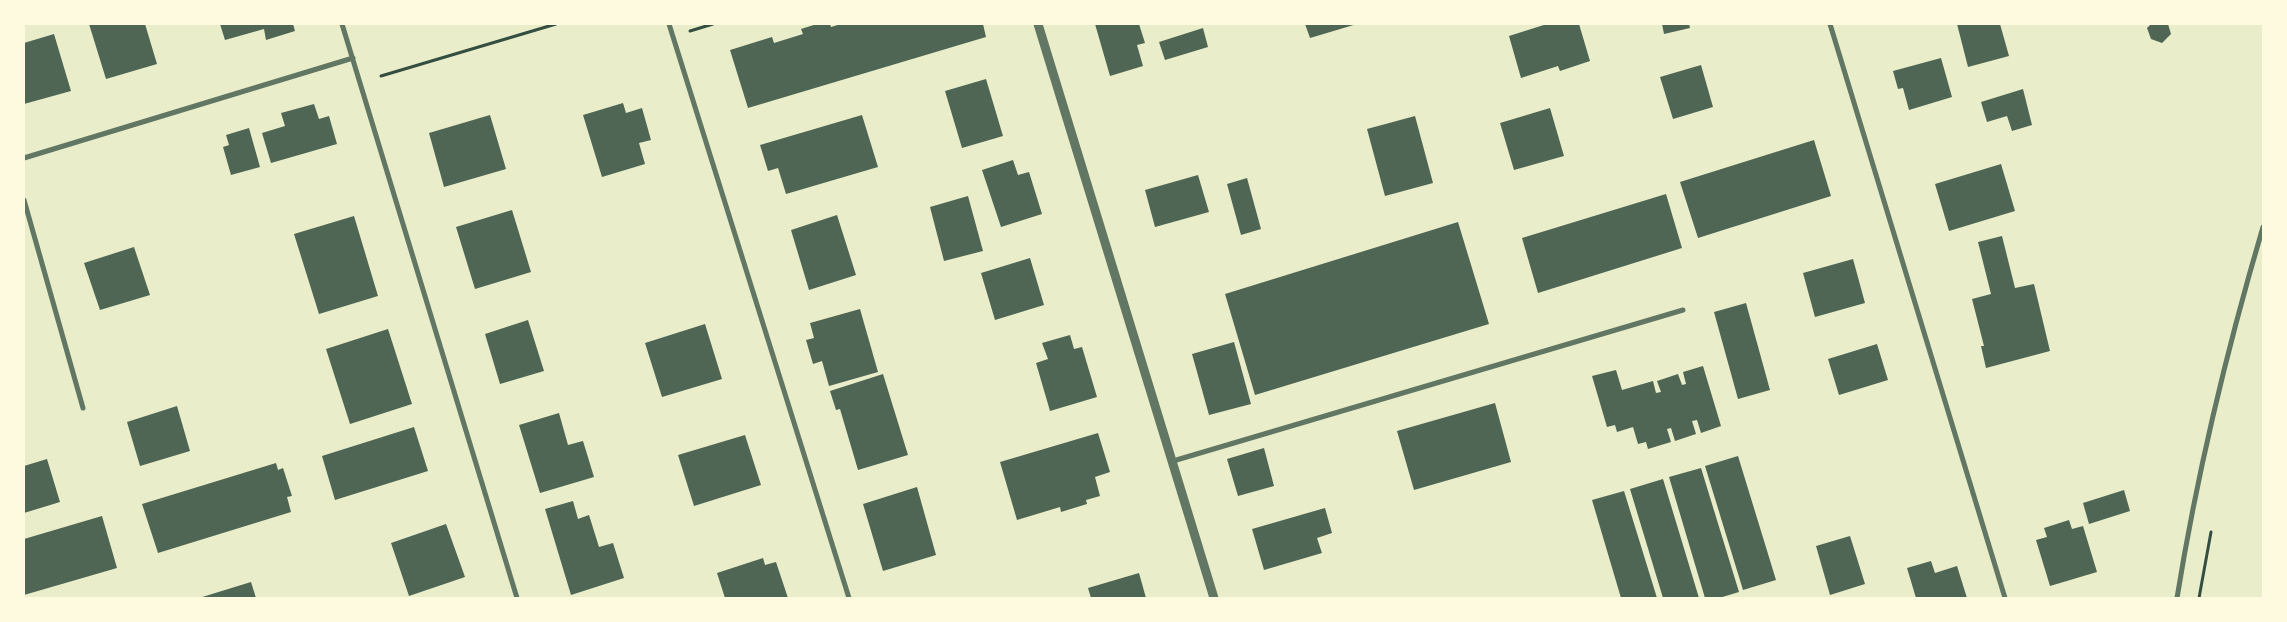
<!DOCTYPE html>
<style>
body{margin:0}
#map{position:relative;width:2287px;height:622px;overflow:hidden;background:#e9edc9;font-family:Raleway,sans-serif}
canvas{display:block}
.frame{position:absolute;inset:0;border:25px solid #fefae0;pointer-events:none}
</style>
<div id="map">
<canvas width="2287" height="622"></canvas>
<div class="frame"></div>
</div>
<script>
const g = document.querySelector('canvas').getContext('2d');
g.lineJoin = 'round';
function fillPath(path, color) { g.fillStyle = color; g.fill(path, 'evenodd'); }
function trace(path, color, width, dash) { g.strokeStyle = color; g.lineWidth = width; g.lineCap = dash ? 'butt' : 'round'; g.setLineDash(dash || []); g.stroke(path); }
fillPath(new Path2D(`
 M89,24H145L157,64L106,79Z
 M220,24H293L295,31L266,40L264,29L225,40Z
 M817,24H830L831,27L841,24H983L986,37L748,108L730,50L772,37L774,43L803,34L801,29Z
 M1095,24H1139L1145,43L1137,45L1143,66L1110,76Z
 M1305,24H1357L1310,38Z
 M1547,24H1579L1590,61L1560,71L1558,66L1521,78L1509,36Z
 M1662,24H1689L1690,28L1664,34Z
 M1957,24H2000L2009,56L1968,67Z
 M2151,24H2168L2171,34L2162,43L2151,39L2147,28Z
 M1203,28L1208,47L1165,60L1159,42Z
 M54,34L71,91L24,104V43Z
 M1941,58L1952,97L1909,110L1903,88L1898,89L1893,71Z
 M1701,65L1713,107L1673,119L1660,77Z
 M986,79L1003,136L962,148L945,91Z
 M2023,89L2032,125L2012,131L2007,116L1987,122L1981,102Z
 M623,103L626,113L642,108L651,140L639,143L645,164L602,177L583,115Z
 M314,104L319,119L329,116L337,144L271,163L262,133L285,126L281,113Z
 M1550,108L1564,156L1514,170L1500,123Z
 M490,115L506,169L444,187L429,133Z
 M862,115L878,167L786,194L778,168L768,171L760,145Z
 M1415,116L1433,183L1385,196L1367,129Z
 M249,128L260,167L231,175L223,147L229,145L226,135Z
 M1814,140L1831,196L1698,238L1680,182Z
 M1013,160L1018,175L1029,172L1042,214L1001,227L982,170Z
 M2001,164L2015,211L1949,231L1935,184Z
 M1198,175L1209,212L1155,227L1145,190Z
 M1247,178L1261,229L1241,235L1227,184Z
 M1666,194L1682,248L1538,293L1522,238Z
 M968,196L983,251L944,261L930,207Z
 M512,210L531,272L475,289L456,227Z
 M837,215L856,275L809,290L791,230Z
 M354,216L378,296L319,314L294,234Z
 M1458,222L1489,324L1255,395L1225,294Z
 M2002,236L2015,288L2034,284L2050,351L1986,368L1981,346H1984L1972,299L1991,294L1978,242Z
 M134,247L150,295L100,310L84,263Z
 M1030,258L1044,305L995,320L981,273Z
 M1853,259L1865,303L1815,317L1803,273Z
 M1746,303L1770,390L1738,399L1714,312Z
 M860,309L878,372L829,386L822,361L813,364L806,340L814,338L810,323Z
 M528,320L544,371L500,384L485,334Z
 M705,324L722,379L662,397L645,343Z
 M388,329L412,404L350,424L326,349Z
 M1070,335L1074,349L1082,347L1097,397L1050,411L1036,363L1048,359L1042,343Z
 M1234,342L1251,404L1209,415L1192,354Z
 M1877,344L1888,380L1839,395L1828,359Z
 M1703,366L1721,426L1701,433L1697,420L1692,421L1696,434L1675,441L1671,428L1667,429L1671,442L1648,449L1646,442L1638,444L1633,427L1617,432L1615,425L1607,427L1592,376L1616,370L1622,390L1653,381L1656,393L1661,392L1657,381L1678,374L1682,385L1686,384L1683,372Z
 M883,374L908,455L858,470L840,409L836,410L830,391Z
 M1495,403L1511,462L1414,490L1397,431Z
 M177,406L190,451L140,466L127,422Z
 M559,413L568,445L583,441L594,477L540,493L519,425Z
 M414,427L428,471L335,500L322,456Z
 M1098,433L1110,472L1095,477L1100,496L1086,500L1087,504L1061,512L1060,507L1017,520L1000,462Z
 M745,435L761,485L694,506L678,455Z
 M1264,448L1274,486L1238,496L1227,459Z
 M1738,456L1776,580L1743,590L1705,466Z
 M47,459L60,502L24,513V466Z
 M276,463L278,470L283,468L292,496L287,497L291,512L158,553L142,504Z
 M1701,468L1739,592L1719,598H1705L1669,477Z
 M1663,479L1699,598H1663L1630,489Z
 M917,487L936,555L883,571L863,504Z
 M2124,490L2130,511L2089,524L2083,503Z
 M1624,491L1657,598H1621L1592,500Z
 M573,501L578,519L589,515L599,547L613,543L624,578L571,595L545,509Z
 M1325,508L1332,533L1317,538L1322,553L1264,570L1252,529Z
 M102,516L117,568L24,595V539Z
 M2069,520L2072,529L2083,526L2097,572L2050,586L2036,540L2047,537L2044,528Z
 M446,524L465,577L409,596L391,543Z
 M1850,536L1865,584L1830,595L1816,546Z
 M763,558L765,565L776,562L788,598H725L717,573Z
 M1931,561L1935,573L1957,566L1967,598H1916L1907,568Z
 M1139,573L1146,598H1091L1088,588Z
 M251,582L256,598H199Z`), '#4f6655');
trace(new Path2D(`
 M690,31L713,24
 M381,76L556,24
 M2199,598L2211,532`), '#344e41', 3);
trace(new Path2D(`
 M342,24L517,598
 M669,24L849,598
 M1830,24L2005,598
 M24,158L353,58
 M24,200L83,408
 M1173,461L1683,310
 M2177,598C2197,474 2227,349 2263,227`), '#617663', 5);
trace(new Path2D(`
 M1038,24L1214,598`), '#617663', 9);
</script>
